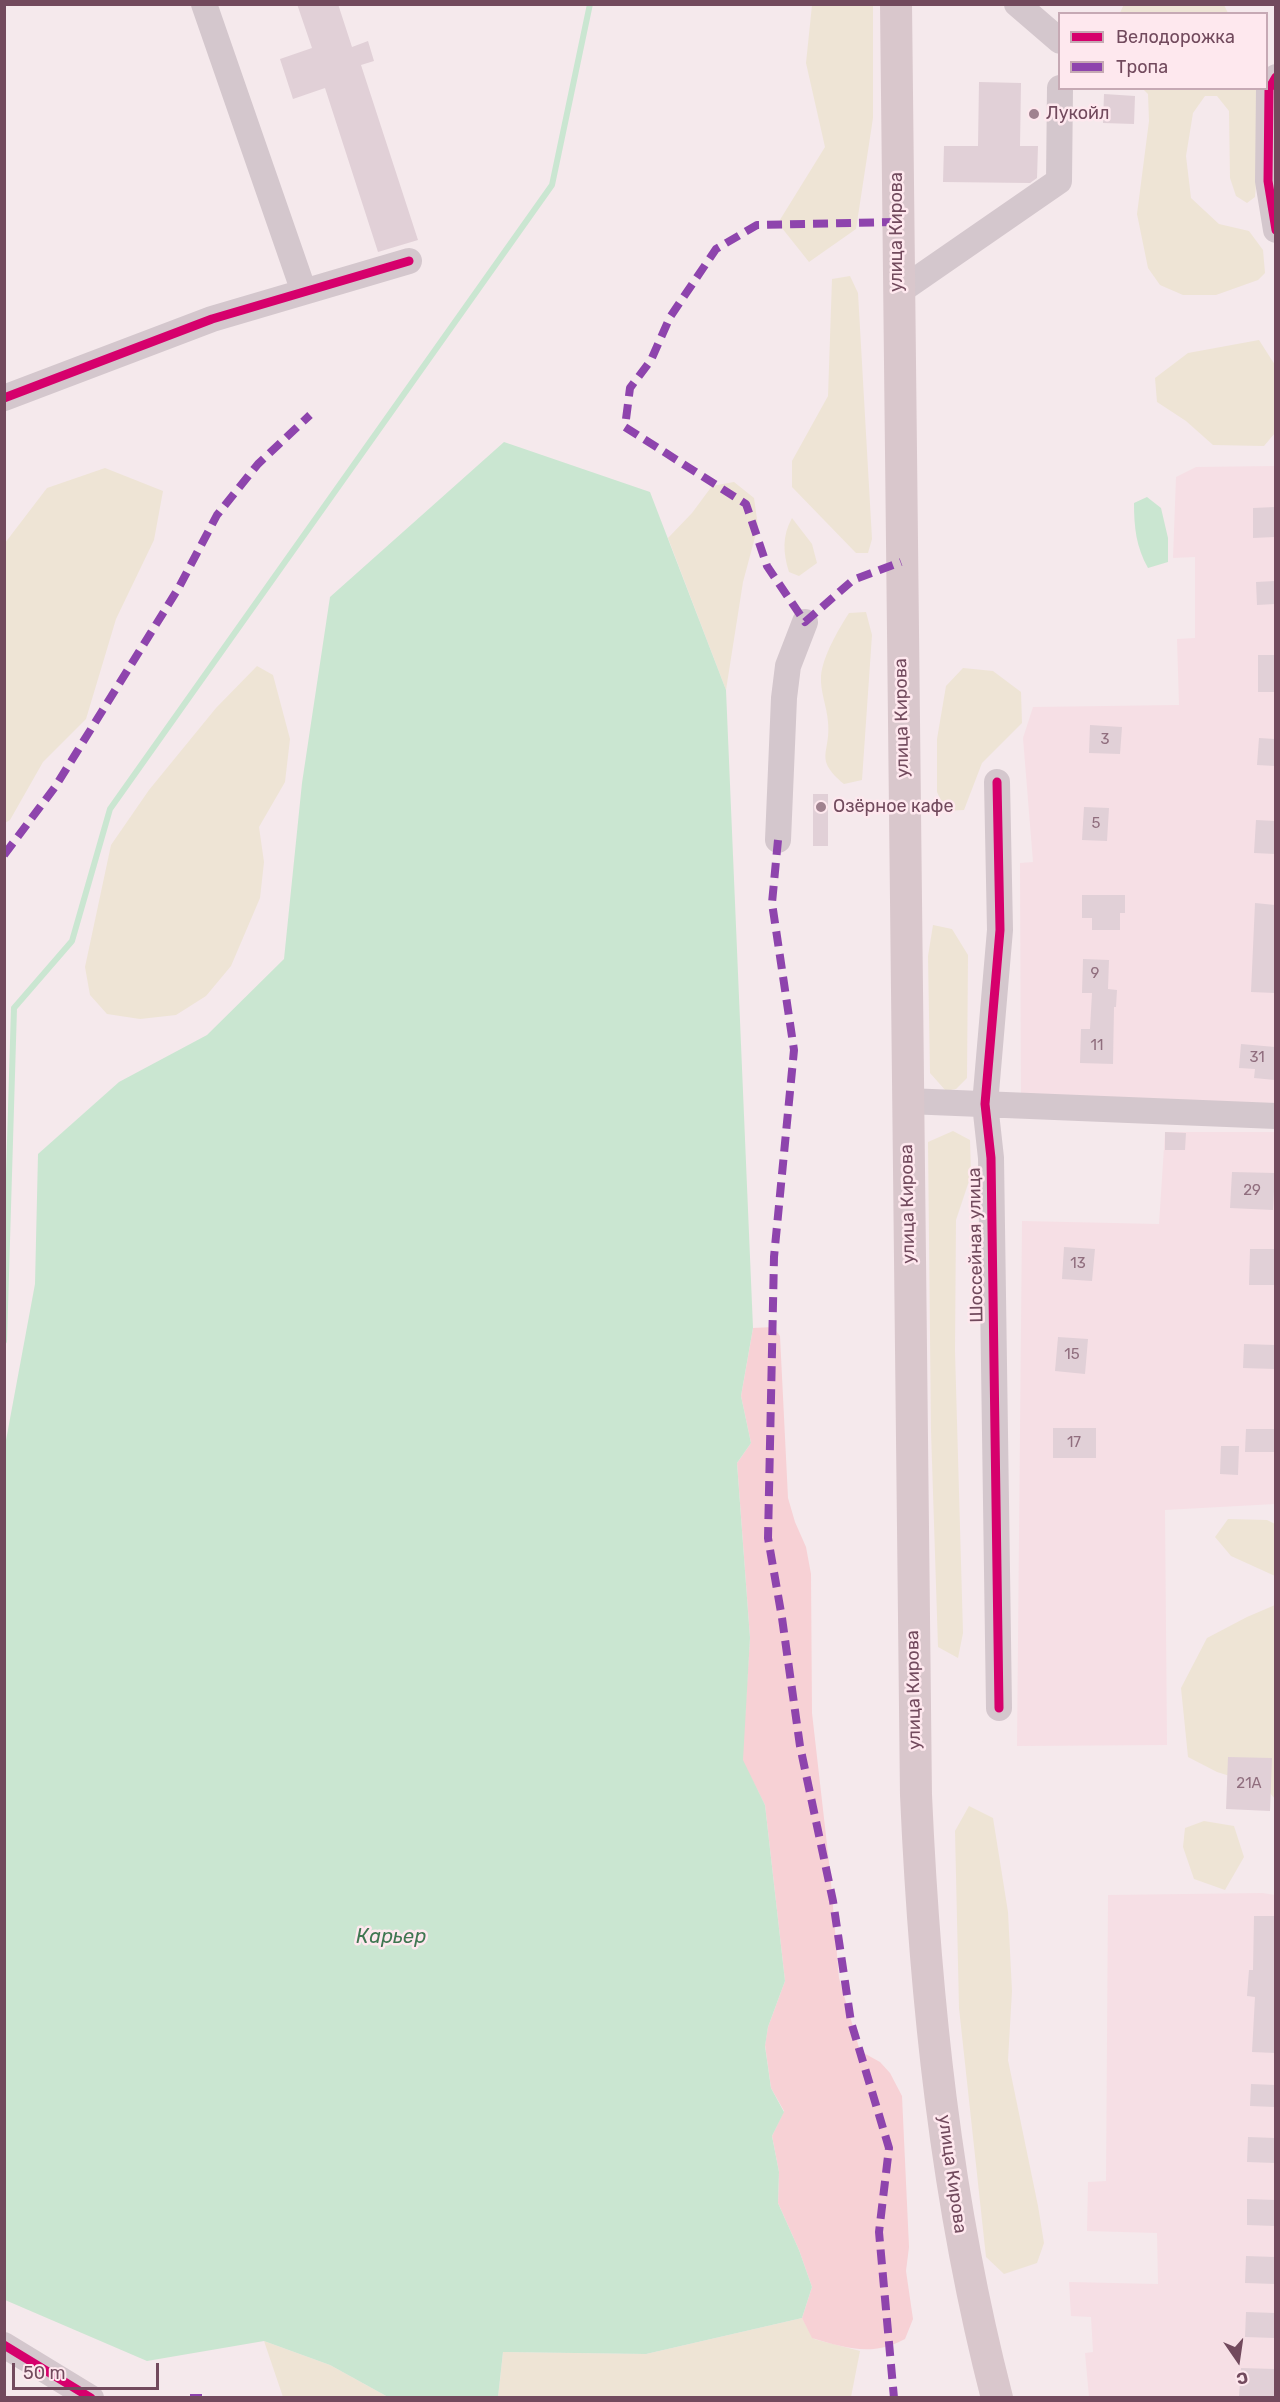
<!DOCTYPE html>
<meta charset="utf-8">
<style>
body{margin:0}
#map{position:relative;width:1280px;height:2402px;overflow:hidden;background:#f5e9ec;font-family:Rubik,sans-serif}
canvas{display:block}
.frame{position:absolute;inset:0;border:6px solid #724a5d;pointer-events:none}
.legend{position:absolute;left:1058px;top:12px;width:210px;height:78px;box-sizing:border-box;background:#fee8ee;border:2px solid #c6a9b4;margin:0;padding:8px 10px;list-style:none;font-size:18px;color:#724a5d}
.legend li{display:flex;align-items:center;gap:12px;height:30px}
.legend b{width:30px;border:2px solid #c6a9b4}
.north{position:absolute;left:1208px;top:2330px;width:60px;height:60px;-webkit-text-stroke:4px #fee8ee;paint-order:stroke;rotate:167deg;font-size:16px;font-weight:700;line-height:24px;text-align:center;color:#724a5d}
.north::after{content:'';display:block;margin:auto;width:21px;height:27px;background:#724a5d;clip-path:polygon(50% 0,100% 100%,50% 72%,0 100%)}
.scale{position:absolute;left:12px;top:2363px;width:147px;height:27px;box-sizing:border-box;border:3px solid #724a5d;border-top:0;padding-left:8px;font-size:18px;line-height:21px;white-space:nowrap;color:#724a5d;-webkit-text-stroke:4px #fee8ee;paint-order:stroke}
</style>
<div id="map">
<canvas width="1280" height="2402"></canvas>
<div class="frame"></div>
<ul class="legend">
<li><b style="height:8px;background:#d6006c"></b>Велодорожка</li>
<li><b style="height:8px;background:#8e44ad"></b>Тропа</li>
</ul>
<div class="north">С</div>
<div class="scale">50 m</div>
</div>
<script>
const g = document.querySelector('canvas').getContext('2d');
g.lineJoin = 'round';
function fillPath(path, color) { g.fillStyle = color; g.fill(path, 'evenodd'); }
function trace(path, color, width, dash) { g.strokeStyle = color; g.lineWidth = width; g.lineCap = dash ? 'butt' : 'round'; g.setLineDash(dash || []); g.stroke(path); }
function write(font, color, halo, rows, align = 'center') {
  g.font = font + ' Rubik,sans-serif'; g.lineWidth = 5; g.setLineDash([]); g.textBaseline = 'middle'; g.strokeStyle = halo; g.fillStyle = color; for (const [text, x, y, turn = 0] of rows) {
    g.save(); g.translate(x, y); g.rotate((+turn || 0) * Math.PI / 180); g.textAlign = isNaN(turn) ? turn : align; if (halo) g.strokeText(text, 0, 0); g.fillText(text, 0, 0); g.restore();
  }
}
fillPath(new Path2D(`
 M1275,466V1103L1021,1100L1020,863L1033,862L1023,738L1033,707L1179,705L1177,639L1195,638V557L1173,558L1176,477L1196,467Z
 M1165,1132H1275V1504L1165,1510L1167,1745L1017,1746L1022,1221L1159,1224Z
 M1263,1893L1275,1895V2397H1089L1085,2353L1093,2352L1091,2317L1071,2316L1069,2282L1158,2284L1157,2233L1087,2231L1088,2182L1106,2181L1108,1895Z`), '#f6dfe5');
fillPath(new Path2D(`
 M1124,4L1224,5L1228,13H1120Z
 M812,5H873V118L856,229L809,262L778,223L825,147L806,63Z
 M1143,89H1259L1258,160L1255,197L1247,203L1236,196L1230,178L1229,111L1217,96H1205L1193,113L1186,156L1191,198L1219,224L1249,231L1263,250L1265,273L1258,280L1216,295H1183L1160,285L1148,268L1137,214L1149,121L1148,94Z
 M850,276L858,293L872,539L868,553H856L792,487V461L828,396L832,279Z
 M1259,340L1275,365V433L1264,446L1213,445L1186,421L1157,402L1155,378L1188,353Z
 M105,468L163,491L154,540L116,619L86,719L43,762L10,820L5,823V543L47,488Z
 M734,482L754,498L758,526L743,582L726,690L668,538L692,513L712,486Z
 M792,518L812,544L817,563L799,576L789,572C783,553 782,536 792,518Z
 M866,612L872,635L862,780L844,784C813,758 831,754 828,722C827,707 820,691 821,676C823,656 838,630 849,613Z
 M257,666L273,675L290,739L285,782L259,827L264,862L260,898L231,966L206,996L176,1015L140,1019L107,1014L90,995L85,967L111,845L149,790L216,708Z
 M963,668L993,671L1021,692L1022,723L982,763L964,810L946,811L937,792V739L946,686Z
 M933,925L952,929L968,955L967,1078L956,1089L946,1091L930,1073L928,956Z
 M953,1131L970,1140L971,1175L956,1220L955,1351L963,1633L958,1658L938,1647L931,1431L928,1142Z
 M1228,1519L1267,1520L1275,1524V1576L1231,1556L1215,1537Z
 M1275,1605V1799L1265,1787L1217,1772L1188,1757L1181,1688L1207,1638L1247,1617Z
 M969,1806L993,1818L1008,1912L1012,1991L1008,2060L1038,2206L1044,2243L1037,2263L1004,2274L986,2257L959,2008L955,1831Z
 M1204,1821L1234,1826L1244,1857L1225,1890L1194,1879L1183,1847L1185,1828Z
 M802,2318L814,2339L860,2351L851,2397L498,2398L503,2352L646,2354Z
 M264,2341L330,2365L388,2397H283Z`), '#eee4d5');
fillPath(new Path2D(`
 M773,1327L780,1336L788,1498L795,1522L806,1547L811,1574L812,1713L830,1871L839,1978L860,2051L880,2062L890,2073L902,2096L909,2247L906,2271L913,2319L905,2339C872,2357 846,2348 812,2338L802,2318L812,2287L799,2250L778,2203L779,2172L772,2136L784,2111L771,2088L765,2045L768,2027L785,1981L765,1805L742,1760L750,1638L737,1463L751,1443L741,1396L753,1328Z`), '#f7d1d5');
fillPath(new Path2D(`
 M504,442L650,492L726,690L753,1328L741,1396L751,1443L737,1463L750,1638L743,1760L765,1805L785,1981L768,2027L765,2046L771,2088L784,2112L772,2136L779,2172L778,2203L799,2250L812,2287L802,2318L646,2354L503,2352L498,2397H388L330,2365L264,2341L147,2361L5,2300L4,1451L35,1284L38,1154L119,1082L207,1035L284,959L302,783L330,597Z
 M1147,497L1161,508L1168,538V562L1148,568C1136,547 1134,527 1134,503Z`), '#cae6d1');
trace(new Path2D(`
 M4,1341L14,1008L72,941L110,809L552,185L590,4`), '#cae6d1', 6);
fillPath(new Path2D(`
 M297,4H338L352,47L368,41L374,61L361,65L418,240L378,252L325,88L293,99L280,59L312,48Z
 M979,82L1021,83L1020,146H1038L1037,178L1030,183L943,182L944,146H978Z
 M1104,94L1135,96L1134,124L1103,123Z
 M1275,507V537L1253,538V508Z
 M1275,581V604L1257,605L1256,582Z
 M1258,655H1275V692H1258Z
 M1090,725L1122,727L1120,754L1089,753Z
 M1259,738L1275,739V766L1257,765Z
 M813,794H828V846H813Z
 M1084,807L1109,808L1107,841L1082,840Z
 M1256,820L1275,821V854L1254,853Z
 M1082,895H1125V913H1120V930H1092V918H1082Z
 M1255,903L1275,905V993L1251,992Z
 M1083,959L1109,960L1108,989L1117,990L1116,1007H1114L1113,1064L1080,1063L1081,1029H1090L1092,993H1082Z
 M1241,1044L1275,1047V1080L1254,1078L1255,1069L1239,1068Z
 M1165,1132L1186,1133L1185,1150H1165Z
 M1232,1172L1275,1173L1273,1210L1230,1208Z
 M1064,1247L1095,1249L1092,1281L1062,1279Z
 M1250,1249H1275V1285H1249Z
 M1058,1337L1088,1339L1085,1374L1055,1371Z
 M1244,1344L1275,1345V1369L1243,1368Z
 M1053,1428H1096V1458H1053Z
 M1246,1429H1275V1452H1245Z
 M1221,1446H1239L1238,1475L1220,1474Z
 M1228,1757L1272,1758L1270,1811L1226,1809Z
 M1254,1916H1275V2053L1252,2052L1255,1997L1247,1996L1249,1970H1253Z
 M1251,2084L1275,2085V2107L1250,2106Z
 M1248,2137L1275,2138V2163L1247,2162Z
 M1247,2199L1275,2200V2226L1247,2225Z
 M1246,2256L1275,2257V2284L1245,2283Z
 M1246,2312L1275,2313V2338L1245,2337Z
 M1241,2368L1275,2369L1274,2397H1239Z`), '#e1d0d7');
trace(new Path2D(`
 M204,4L304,292
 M1017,4L1060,41
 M1276,77L1269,89L1268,181L1276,230
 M897,293L1059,181L1060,88
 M4,398L212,319L409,261
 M997,782L1000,930L985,1104L991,1158L999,1708
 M778,840L784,698L788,666L805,622
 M907,1101L1276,1116
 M4,2345L91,2398`), '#d4c7cd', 26);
trace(new Path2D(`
 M896,4L916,1795C925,1998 946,2201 997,2398`), '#d9c7cc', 32);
trace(new Path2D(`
 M897,222L757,225L716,249L670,317L651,360L630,388L625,427L746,504L767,566L805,622L853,580L901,562
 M778,840L772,903L794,1050L774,1257L768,1538L782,1618L800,1746L833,1901L851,2022L889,2148L879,2232L894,2398
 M4,855L55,787L178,589L217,515L258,464L310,415
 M190,2398H202`), '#8e44ad', 8, [15, 8]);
trace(new Path2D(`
 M1276,77L1269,89L1268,181L1276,230
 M4,398L212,319L409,261
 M997,782L1000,930L985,1104L991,1158L999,1708
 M4,2345L91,2398`), '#d6006c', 9);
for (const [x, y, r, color] of [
 [1034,114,6,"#a0828f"],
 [821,807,6,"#a0828f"]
]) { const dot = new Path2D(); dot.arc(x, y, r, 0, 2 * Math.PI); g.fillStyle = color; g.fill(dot); trace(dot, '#fee8ee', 2); }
write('15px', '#906e7e', null, [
 ["3",1105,740],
 ["5",1096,824],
 ["9",1095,974],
 ["11",1097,1046],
 ["31",1257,1058],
 ["29",1252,1191],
 ["13",1078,1264],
 ["15",1072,1355],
 ["17",1074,1443],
 ["21А",1249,1784]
]);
write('18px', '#724a5d', '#fee8ee', [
 ["Лукойл",1046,114],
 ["Озёрное кафе",833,807]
], 'left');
write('18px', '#724a5d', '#fee8ee', [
 ["улица Кирова",897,232,-90],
 ["улица Кирова",902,718,-91],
 ["улица Кирова",908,1204,-91],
 ["Шоссейная улица",976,1245,-91],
 ["улица Кирова",914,1690,-91],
 ["улица Кирова",952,2174,82]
]);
write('italic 20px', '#3f7751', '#fee8ee', [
 ["Карьер",391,1937]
]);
</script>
